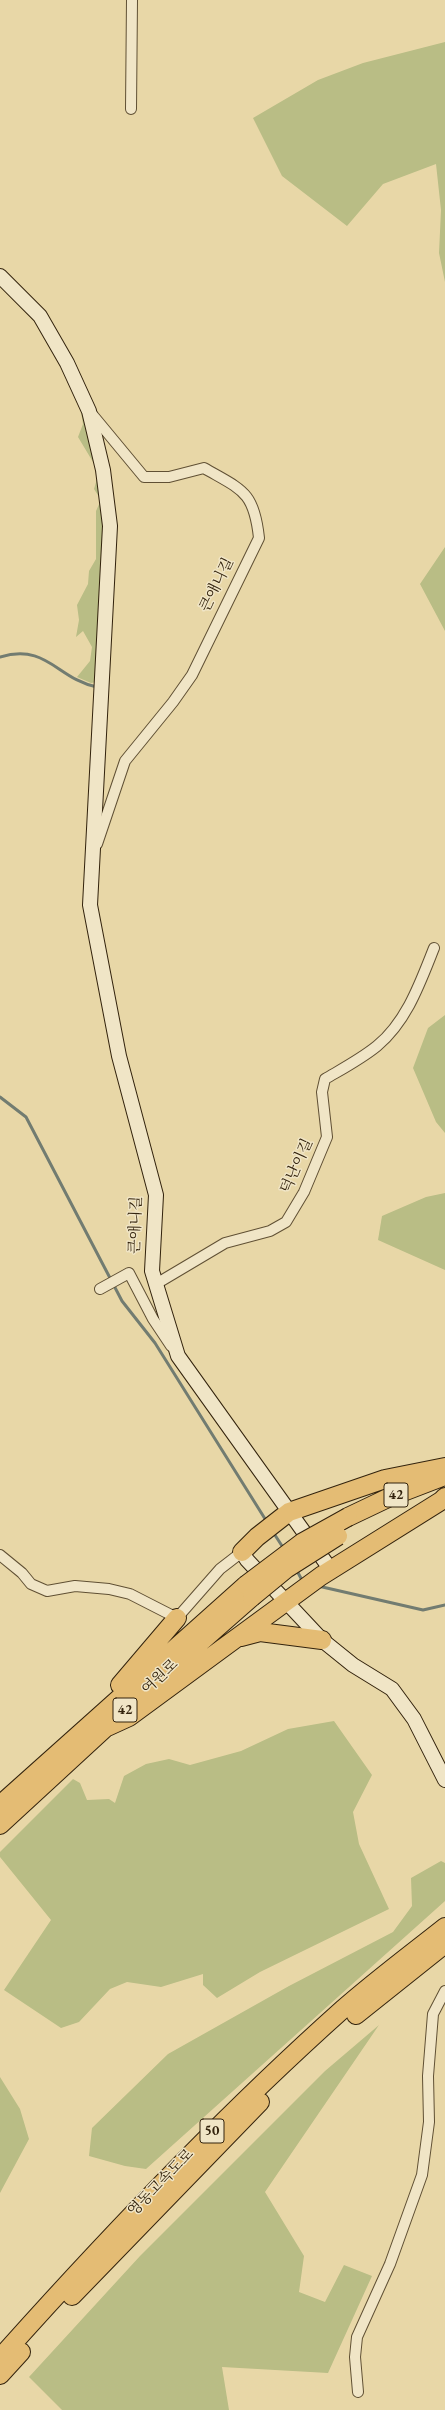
<!DOCTYPE html>
<meta charset="utf-8">
<style>
body{margin:0}
canvas{display:block;background:#e8d7a7}
</style>
<canvas width="445" height="2410"></canvas>
<script>
const g = document.querySelector('canvas').getContext('2d');
g.lineJoin = 'round';
function fillPath(path, color) { g.fillStyle = color; g.fill(path, 'evenodd'); }
function trace(path, color, width, dash) { g.strokeStyle = color; g.lineWidth = width; g.lineCap = dash ? 'butt' : 'round'; g.setLineDash(dash || []); g.stroke(path); }
function write(font, color, halo, rows, align = 'center') {
  g.font = font + ' "EB Garamond","Noto Serif KR",serif'; g.lineWidth = 3; g.setLineDash([]); g.textBaseline = 'middle'; g.strokeStyle = halo; g.fillStyle = color; for (const [text, x, y, turn = 0] of rows) {
    g.save(); g.translate(x, y); g.rotate((+turn || 0) * Math.PI / 180); g.textAlign = isNaN(turn) ? turn : align; if (halo) g.strokeText(text, 0, 0); g.fillText(text, 0, 0); g.restore();
  }
}
fillPath(new Path2D(`
 M445,42V282L439,253L441,210L436,164L383,184L347,226L282,176L253,118L318,80L363,63Z
 M80,406L105,491L97,682L91,683L77,677L90,661L92,647L83,631L76,637L79,620L77,605L88,584L89,571L96,559V511L101,500L94,489L99,472L78,437L83,424Z
 M445,547V631L420,584Z
 M445,1015V1133L436,1122L413,1068L428,1028Z
 M445,1193V1270L378,1240L382,1216L426,1197Z
 M334,1721L372,1775L353,1812L359,1844L389,1909L260,1972L217,1998L203,1985V1974L161,1987L127,1982L110,1989L79,2022L61,2028L4,1990L51,1920L0,1857V1852L73,1779L80,1783L87,1800L109,1799L115,1803L124,1776L146,1764L169,1759L190,1765L241,1751L288,1729Z
 M441,1861L445,1863V1901L146,2169L125,2166L89,2156L92,2128L168,2054L289,1986L393,1932L412,1906L411,1878Z
 M379,2025L265,2192L304,2256L299,2292L325,2302L344,2265L372,2276L328,2373L222,2367L229,2410H62L29,2377L140,2256L325,2071Z
 M0,2077L20,2109L29,2139L0,2193Z`), '#b9bd85');
trace(new Path2D(`
 M0,657C47,643 57,679 97,687
 M0,1097L26,1117L122,1301L155,1343L267,1522
 M273,1532L284,1549
 M296,1569L303,1582
 M318,1586L423,1610L445,1605`), '#727c71', 3);
const street = new Path2D(`
 M131,109L132,0
 M91,413L144,477H169L204,468C242,490 254,491 259,538L192,675L173,702L125,761L97,844
 M156,1284L225,1243L270,1231L286,1222L304,1192L327,1137L322,1092L325,1079C342,1069 361,1059 377,1046C407,1021 420,983 434,948
 M100,1289L129,1273L153,1319L171,1346
 M0,1555L22,1573L31,1584L47,1591L75,1586L109,1589L130,1594L177,1618L220,1569L242,1552
 M358,2392L355,2357L357,2337L390,2264L422,2175L429,2122L428,2076L433,2014L445,1991`);
const secondary = new Path2D(`
 M0,276L40,316L67,363L89,411L103,470L110,526L90,905L119,1056L156,1195L152,1271L178,1356L331,1570
 M242,1552L247,1560L322,1640L353,1665L392,1689L414,1719L445,1780`);
const highway = new Path2D(`
 M348,1517L390,1497L442,1477
 M242,1552L257,1537L289,1512L385,1479L445,1467
 M241,1637L260,1632L322,1640
 M120,1685L177,1618
 M137,1698L252,1597
 M105,1728L129,1717L321,1576L441,1501L445,1497
 M0,1805L246,1585
 M0,1825L114,1720
 M356,2015L445,1944
 M72,2296L260,2102
 M0,2358C109,2236 221,2118 343,2009C376,1980 411,1954 445,1927
 M0,2375L21,2352`);
trace(street, '#605034', 12);
trace(secondary, '#33230d', 16);
trace(highway, '#33230d', 20);
trace(street, '#f0e5c6', 10);
trace(secondary, '#f0e5c6', 14);
trace(highway, '#e4bc74', 18);
const highwayBridge = new Path2D(`
 M246,1585L303,1542L348,1517
 M252,1597L286,1569L338,1536`);
trace(highwayBridge, '#33230d', 20, []);
trace(highwayBridge, '#e4bc74', 18);
for (const [x, y, w] of [
 [396,1495,24],
 [125,1710,24],
 [212,2131,24]
]) { const box = new Path2D(); box.roundRect(x - w / 2, y - 12, w, 24, 3); g.fillStyle = '#f0e5c6'; g.fill(box); trace(box, '#33230d', 1); }
write('bold 14px', '#33230d', null, [
 ["42",396,1495],
 ["42",125,1710],
 ["50",212,2131]
]);
write('15px', '#33230d', '#f0e5c6', [
 ["큰애니길",217,585,-64],
 ["덕난이길",297,1166,-66],
 ["큰애니길",136,1225,-88],
 ["여원로",160,1677,-43],
 ["영동고속도로",161,2183,-46]
]);
</script>
